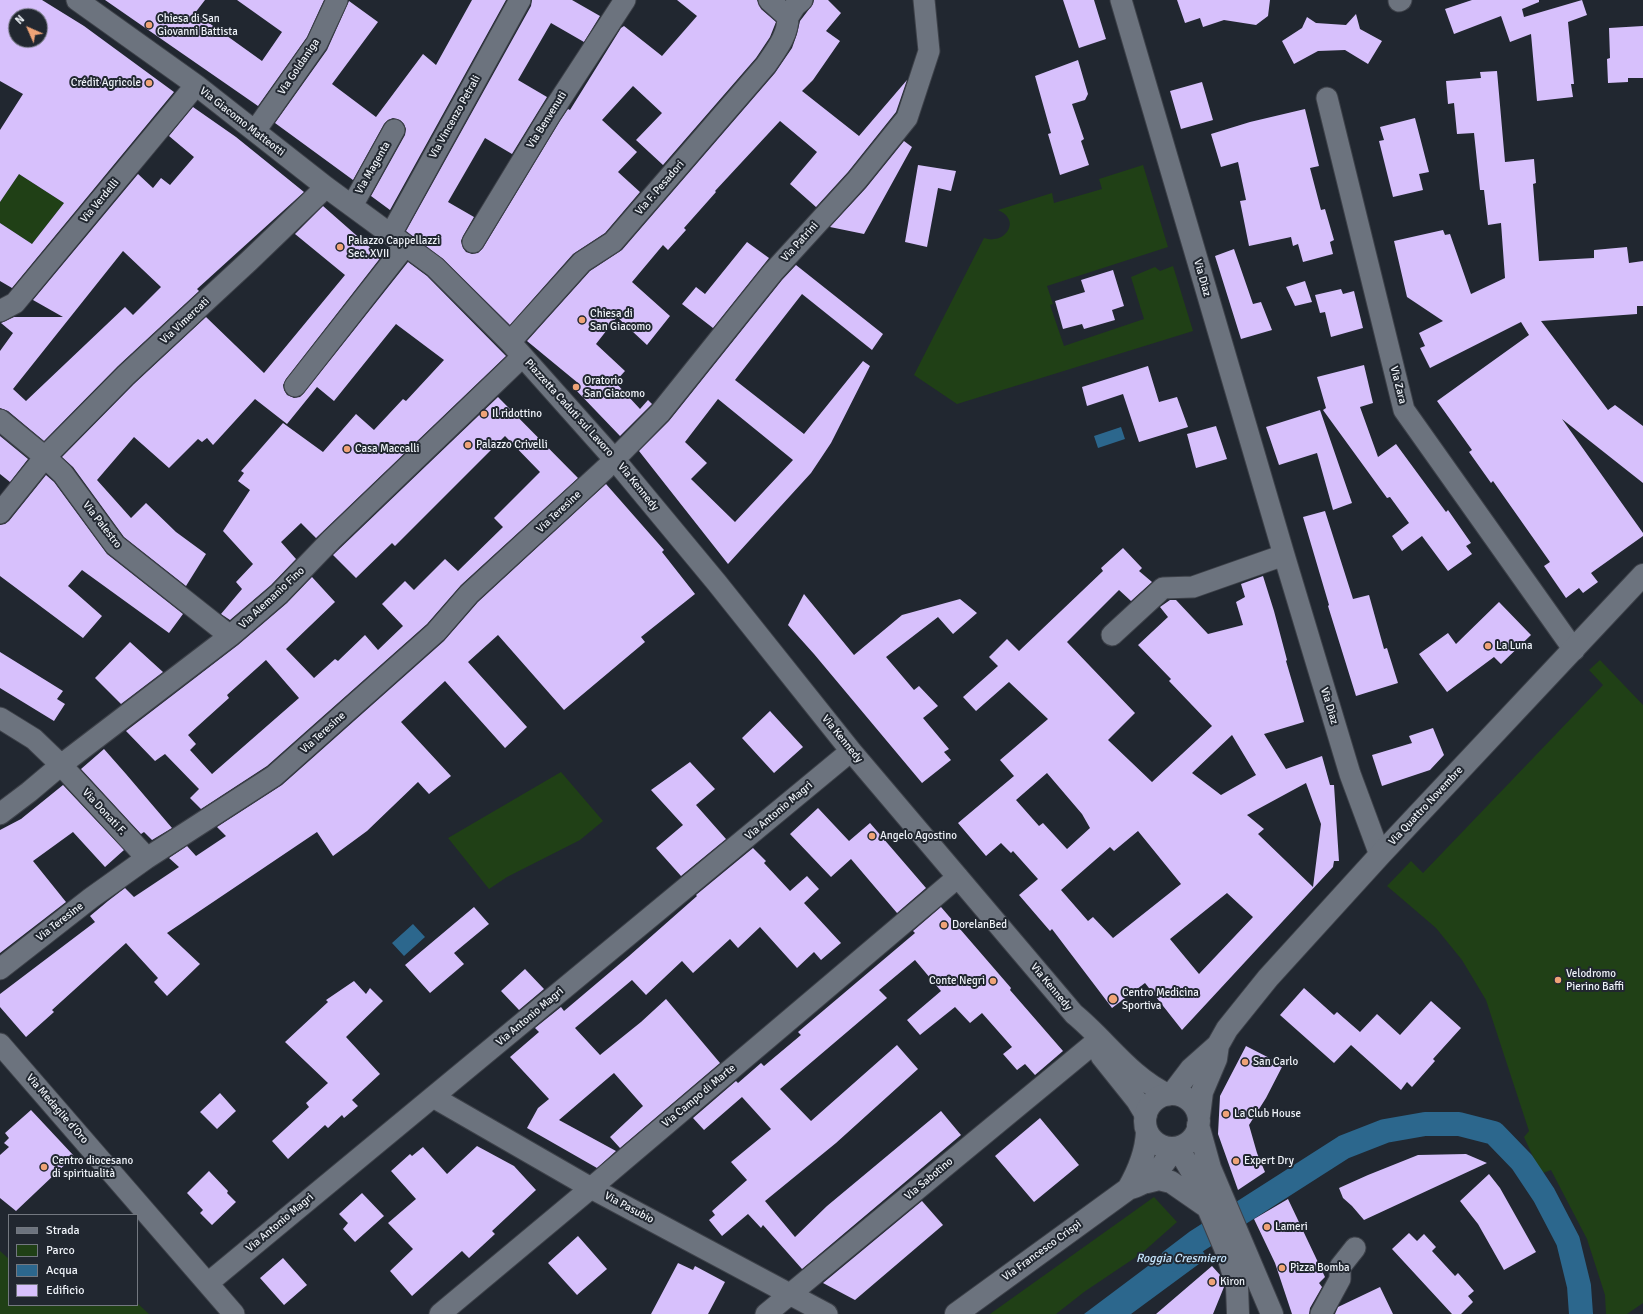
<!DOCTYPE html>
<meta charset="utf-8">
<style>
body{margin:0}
#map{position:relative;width:1643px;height:1314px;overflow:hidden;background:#212730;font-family:Signika,sans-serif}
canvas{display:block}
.legend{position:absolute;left:8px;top:1214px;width:130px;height:92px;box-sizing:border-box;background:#212730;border:1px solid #737880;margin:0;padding:5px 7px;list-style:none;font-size:12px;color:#eef2f8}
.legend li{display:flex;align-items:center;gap:8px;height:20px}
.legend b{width:20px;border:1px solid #737880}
.north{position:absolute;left:8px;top:8px;width:40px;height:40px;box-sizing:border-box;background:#212730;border:1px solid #737880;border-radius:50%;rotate:315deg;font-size:11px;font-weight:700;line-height:16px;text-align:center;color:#eef2f8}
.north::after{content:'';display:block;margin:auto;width:14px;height:18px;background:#efa377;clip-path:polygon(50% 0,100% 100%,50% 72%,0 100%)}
</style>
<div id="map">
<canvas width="1643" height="1314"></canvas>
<ul class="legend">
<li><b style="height:5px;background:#6c737e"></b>Strada</li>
<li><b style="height:11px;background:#204016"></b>Parco</li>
<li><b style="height:11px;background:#2c678d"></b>Acqua</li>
<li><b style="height:11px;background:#d7c0fc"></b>Edificio</li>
</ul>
<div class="north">N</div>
</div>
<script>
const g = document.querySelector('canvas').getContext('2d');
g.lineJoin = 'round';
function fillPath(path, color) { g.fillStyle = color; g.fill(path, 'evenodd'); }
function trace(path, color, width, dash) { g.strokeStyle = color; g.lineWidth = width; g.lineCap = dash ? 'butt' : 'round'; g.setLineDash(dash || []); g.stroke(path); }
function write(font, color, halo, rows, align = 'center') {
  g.font = font + ' Signika,sans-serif'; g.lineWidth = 4; g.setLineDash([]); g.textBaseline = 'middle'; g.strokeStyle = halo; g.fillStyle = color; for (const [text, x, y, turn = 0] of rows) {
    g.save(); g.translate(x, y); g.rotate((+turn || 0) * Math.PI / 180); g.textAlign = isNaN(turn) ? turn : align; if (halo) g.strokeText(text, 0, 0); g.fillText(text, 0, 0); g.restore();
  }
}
fillPath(new Path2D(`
 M1143,165L1168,247L1047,286L1053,304L1050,305L1064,346L1144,319L1131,277L1155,267L1160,271L1173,266L1193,331L957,404L914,375L984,238C988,239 991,240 994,239C1004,239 1014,227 1008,218C1006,214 1002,212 998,210L1052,193L1054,203L1102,189L1099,179Z
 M19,174L64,203L32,244L0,223V202Z
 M1600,660L1643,705V1303L1627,1314H1606L1605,1295L1587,1239L1551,1170L1543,1173L1535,1161L1524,1137L1529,1131L1486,1000L1462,960L1436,928L1387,886L1411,861L1423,873L1603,685L1589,670Z
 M561,772L603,821L580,840L507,877L489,889L448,838Z
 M1154,1197L1177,1222L1142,1253L1084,1292L1056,1314H990Z
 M0,1251L9,1259V1305H137V1303L149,1314H0Z`), '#204016');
fillPath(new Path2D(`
 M1121,427L1125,439L1098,448L1094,436Z
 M413,924L425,937L404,956L392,943Z
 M1192,1233L1207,1258L1131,1314H1084Z`), '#2c678d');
trace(new Path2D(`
 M1172,1260L1197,1241L1344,1147L1385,1131L1425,1124H1459L1494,1133L1522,1162L1544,1195L1568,1241L1579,1286L1581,1314`), '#2c678d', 24);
fillPath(new Path2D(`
 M0,0H42L84,26L174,92L12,288L0,281V223L32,244L64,203L19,174L0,202V130L23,94L0,81ZM16,16H40V40H16Z
 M105,0H205L195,13L262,61L282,32L237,0H324L307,37L258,106Z
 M472,0H506L390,210L371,196L405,135L406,129L404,124L400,120L393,118L388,120L384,124L353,180L275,123L327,50L349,1L378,22L332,84L376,117L423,54L436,65Z
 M532,0H572L600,16L584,42L551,23L518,80L547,97L512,154L485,138L448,202L474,217L463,236L461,241L463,248L466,252L472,254L478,253L483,248L560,121L568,109L570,110L621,28L624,26L662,56L697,16L677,0H757L761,9L776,22L770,37L756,58L663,165L636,140L662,113L633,86L602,120L637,152L618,172L640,192L605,233L573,254L510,325L443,259L406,231L531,6Z
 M814,0H828L841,13L826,31L840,41L813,80L802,91L859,136L907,80L896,112L848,172L816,207L790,184L817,152L780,121L715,191L716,192L684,228L686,230L668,250L663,245L632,282L670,316L647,345L617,317L596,344L625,371L615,382L640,409L648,400L652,404L620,436L573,387L578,383L527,341L590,271L622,250L775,73L792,48L797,34L800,21L813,4Z
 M1063,0H1094L1106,39L1079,48Z
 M1177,0H1270L1268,16L1256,25L1224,20L1203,27L1200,18L1185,23Z
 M1472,0H1539V2L1522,9L1524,17L1582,0L1587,15L1568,22L1574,84H1571L1573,97L1537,101L1531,34L1510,42L1501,16L1454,34L1445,9Z
 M1356,14L1360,29L1382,41L1368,64L1345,50L1318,51L1294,64L1282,41L1302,28L1307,17L1316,23L1346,25Z
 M1643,26V78H1628V82L1608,83L1607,59L1610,58L1609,28Z
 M1078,60L1088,94L1085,100L1072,104L1084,139L1081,141L1089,165L1060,175L1048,134L1051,133L1035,76Z
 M1497,71L1505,162L1534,159L1536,183L1533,184L1539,261L1594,258V250L1627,247L1629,263L1643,261V306H1637V314L1541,321L1608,410L1615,405L1643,426V483L1562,419L1643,533V536L1591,573L1598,582L1583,593L1579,588L1566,598L1544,566L1550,562L1493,481L1491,483L1469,452L1472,450L1437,401L1529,335L1521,322L1430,368L1420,348L1425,346L1419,333L1443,321L1407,297L1394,241L1443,230L1445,235L1450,234L1471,294L1505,278L1501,223L1488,225L1484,190H1480L1474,133L1457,134L1454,103L1448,104L1446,81L1481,78L1480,72Z
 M1202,82L1213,120L1181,129L1170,91Z
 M193,107L236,137L304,192L197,289L199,291L118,366L44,441L8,411L0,408V351L13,333L1,323L14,317H63L33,300L138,174L153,188L161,178L170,185L194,157L169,136ZM123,251L161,287L133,315L125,307L26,401L13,389Z
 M1305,109L1319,166L1310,168L1321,210L1325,209L1334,240L1330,242L1333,254L1303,262L1298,244L1293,246L1291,237L1249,246L1240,201L1246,200L1238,162L1221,167L1211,134L1250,122Z
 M1415,118L1429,172L1419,174L1423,190L1393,197L1379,141L1384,140L1380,127Z
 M904,141L912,147L864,234L830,227L866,188Z
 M918,165L956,171L951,191L938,188L927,247L905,242Z
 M323,206L381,257L286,379L283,385L284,390L287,395L294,398L300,397L304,393L408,262L427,276L506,356L316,538L301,523L281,542L296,559L271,585L230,620L221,614L242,589L236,582L253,564L223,531L250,490L238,481L244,473L241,471L283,423L323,452L356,414L374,430L403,399L406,401L444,360L396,324L334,401L317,387L287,424L255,399L213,445L207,438L202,442L198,439L169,468L134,437L97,480L131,518L146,503L176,532L206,554L186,586L124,537L73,467L62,457L134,384L206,317L264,373L345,275L295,234Z
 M747,242L769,258L713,328L682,304L696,287L705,294Z
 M1234,249L1253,304L1261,302L1272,330L1241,339L1215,256Z
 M796,265L883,334L872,350L802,294L735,380L804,434L863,361L870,366L831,443L811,473L728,564L639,451L669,421L782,280ZM718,399L793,460L735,522L691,479L707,463L685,442Z
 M1113,270L1124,306L1112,310L1115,320L1084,329L1082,324L1063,329L1055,301L1085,292L1081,280Z
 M1305,281L1312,302L1295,306L1286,287Z
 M1341,289L1343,294L1354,291L1363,328L1331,337L1325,312L1320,313L1315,295Z
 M1364,365L1373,403L1360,407L1378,457L1396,444L1446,512L1448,510L1471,543L1466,546L1472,554L1448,571L1422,536L1402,551L1392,536L1409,523L1390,497L1387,498L1323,410L1326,408L1317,377Z
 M1148,366L1159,402L1177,397L1188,427L1139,442L1123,394L1087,406L1082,387Z
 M498,397L578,478L461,585L427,624L267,766L201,809L190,798L199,789L165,754L155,761L126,731L238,645L287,603L312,577L335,602L286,649L314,678L335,659L338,661L365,635L378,650L403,626L382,604L405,581L414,590L445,559L458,571L503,527L494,518L540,472L505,436L395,546L392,543L356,578L333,555ZM266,660L299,698L212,774L190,750L196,744L188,735L229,698L227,695Z
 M1320,410L1352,503L1333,510L1317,453L1279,465L1266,427Z
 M1216,426L1227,459L1196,468L1187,434Z
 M0,436L28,459L10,482L0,474Z
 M46,475L54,482L107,554L183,614L169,633L82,570L68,586L102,616L83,638L0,576V525L5,524L9,521Z
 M606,484L664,550L662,552L695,594L641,637L645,642L564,710L498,635L468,662L527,727L505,748L445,681L401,722L451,776L429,794L418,782L367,831L333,856L317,832L167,933L200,964L167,996L154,982L158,978L126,943L52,1010L54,1012L26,1037L0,1007V994L95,922L90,916L108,901L125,888L134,897L179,867L169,858L187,846L196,856L226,836L217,827L282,785L444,641L478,602Z
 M1325,511L1353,599L1369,595L1384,649L1387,648L1398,683L1356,696L1328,606L1329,605L1303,517Z
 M1123,548L1142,568L1139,571L1152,582L1131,601L1119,590L1067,642L1135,713L1108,740L1152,782L1212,726L1169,681L1171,679L1138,645L1168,617L1160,607L1170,600H1176L1208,634L1243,625L1236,602L1245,597L1241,584L1263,576L1274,611L1287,660L1286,661L1304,722L1264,734L1286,769L1322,756L1330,785H1334L1339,861H1334L1333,867L1182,1030L1145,983L1112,1008L1052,929L1050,931L1019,895L1038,879L1013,851L1011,853L1001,843L986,856L958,823L1014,776L1000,760L1048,719L1009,682L976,711L963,697L998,666L989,657L1007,639L1019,651L1103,571L1101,568ZM1232,735L1256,775L1221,795L1192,773ZM1047,773L1082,814L1090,828L1067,849L1043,823L1039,826L1016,800ZM1306,783L1321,824L1313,887L1258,834L1264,829L1247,815ZM1138,831L1181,884L1113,938L1093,917L1088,921L1061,890L1110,847L1114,851ZM1227,893L1253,917L1199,974L1170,939Z
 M804,594L854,655L902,615L960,599L977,613L953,634L938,617L886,657L914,690L919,686L938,706L923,718L949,749L944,752L951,760L922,783L814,654L788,625Z
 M1499,602L1531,635L1501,664L1494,657L1447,692L1419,654L1448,633L1456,644Z
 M130,642L163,672L121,704L95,678Z
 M0,652L63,691L57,699L65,704L54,721L0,688Z
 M770,711L803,747L774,773L742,738Z
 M1433,728L1444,755L1430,770L1382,786L1372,755L1412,743L1409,736Z
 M104,749L126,774L172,828L152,840L144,832L141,834L81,769Z
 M690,762L715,789L696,805L726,839L681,876L656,848L683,825L651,790Z
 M63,785L124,850L105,867L73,832L33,861L66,902L0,953V830L21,819Z
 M818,808L849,841L870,823L926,888L897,913L851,859L831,877L790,834Z
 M753,848L766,861L764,863L790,891L807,876L819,889L804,903L841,943L821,960L814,952L797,968L760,927L738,948L730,939L693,973L682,961L646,995L632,980L575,1028L600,1055L641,1022L666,999L720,1063L620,1148L610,1137L643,1106L614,1073L559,1120L616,1151L597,1168L527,1128L538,1108L549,1099L510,1057L539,1032L535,1028L561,1007L564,1011L629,956L697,896L696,895Z
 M474,907L489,924L454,953L464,964L430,993L405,965Z
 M941,907L1011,988L1010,990L1063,1051L1035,1075L1025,1064L1017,1070L1003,1054L1012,1047L982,1013L970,1023L955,1007L920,1035L907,1020L941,991L915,960L879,990L887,998L780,1089L811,1121L897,1045L918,1069L836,1143L765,1201L795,1237L827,1206L941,1111L961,1135L802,1269L763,1225L761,1228L748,1214L722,1236L709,1220L715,1215L712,1211L747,1180L731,1162L771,1129L742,1097L704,1130L693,1118L736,1081L738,1083L761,1063L764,1066L801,1035L798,1032L915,933L913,931Z
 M525,969L544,989L519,1010L501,991Z
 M354,981L366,994L370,988L383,1001L346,1037L380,1074L352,1100L358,1106L344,1118L342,1115L328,1128L325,1125L288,1159L272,1141L309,1107L306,1103L328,1083L285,1042L328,1002L326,1000Z
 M1304,988L1334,1015L1337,1012L1360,1032L1377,1014L1400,1035L1431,1001L1461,1028L1433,1059L1435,1061L1412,1087L1407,1082L1401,1090L1351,1045L1334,1063L1280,1015Z
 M1246,1046L1283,1065L1266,1098L1249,1125L1257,1153L1265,1172L1238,1190L1218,1134L1220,1096Z
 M220,1093L236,1111L217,1129L200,1112Z
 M31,1110L74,1156L16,1211L0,1198V1155L9,1147L4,1143L9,1138L5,1133Z
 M1040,1118L1079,1165L1034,1202L995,1156Z
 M477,1146L514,1166L536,1190L492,1231L495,1234L469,1258L462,1251L412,1296L390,1271L413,1249L388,1223L416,1199L391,1171L410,1154L412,1156L423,1147L447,1174Z
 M1466,1154L1487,1163L1364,1220L1352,1206L1343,1198L1339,1188L1368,1175L1418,1155Z
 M209,1171L228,1191L227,1193L236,1202L212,1225L200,1213L203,1210L187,1193Z
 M1489,1174L1500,1188L1536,1252L1504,1270L1478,1224L1460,1201Z
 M362,1193L384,1216L355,1242L343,1229L348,1223L339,1214Z
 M1288,1199L1325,1277L1319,1283L1322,1287L1310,1308L1309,1314H1292L1275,1263L1254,1219Z
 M922,1201L943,1225L855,1300L823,1283Z
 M1409,1233L1417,1241L1424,1234L1436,1247L1432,1251L1455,1276L1458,1273L1474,1291L1468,1296L1473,1302L1461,1314H1452L1392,1249Z
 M578,1236L607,1269L577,1295L548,1263Z
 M283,1258L307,1285L284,1305L260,1278Z
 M678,1263L693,1270L695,1266L725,1282L708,1314H651Z
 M1212,1266L1221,1276L1224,1287L1213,1314H1156Z
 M1380,1287L1393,1314H1335L1338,1307Z`), '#d7c0fc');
const minor = new Path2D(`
 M77,0L196,85L326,187L435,267L510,342L615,460L717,583L851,751L1074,1014C1106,1040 1130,1077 1169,1095
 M769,0L788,17
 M1121,0L1284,555L1350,774L1380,855
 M1399,1L1401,0
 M788,17L795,6L802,0
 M1327,98L1404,410L1574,650
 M255,131L317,43L337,0
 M352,206L394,130
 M391,234L520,0
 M473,242L550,115L625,0
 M0,311L15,303L196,85
 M510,342L582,262L613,242L766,65C776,50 788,36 788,17
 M295,386L405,246
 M0,420L45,457L63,474L115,545L230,636
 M0,513L45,457L126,375L249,261L326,187
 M1112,635L1163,588L1193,587L1284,555
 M0,718L34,739L61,765L147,858
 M0,814L29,792L61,765L230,636L279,594L331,540L522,357
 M0,969L91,898L147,858L274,776L436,632L469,594L605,469L660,413L773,272L857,180L907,118L929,51L924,0
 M0,1044L234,1314
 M1101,1056L1137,1101L1146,1116
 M433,1097L591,1188L827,1314
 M208,1283L851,751
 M440,1314L591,1188L958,877
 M766,1314L1092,1045
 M1321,1314L1340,1279V1267L1355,1248`);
const tertiary = new Path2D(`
 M1172,1094L1191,1069L1218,1045L1227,1029L1268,978L1380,855L1643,575
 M1145 1121a27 27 0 1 1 54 0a27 27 0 1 1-54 0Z
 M1199,1116L1202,1092L1216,1059L1218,1045
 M1198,1125L1210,1168L1272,1314
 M1178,1148L1195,1177L1227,1253L1237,1286L1238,1314
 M1147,1182L1159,1179L1171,1182L1207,1207
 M1128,1189C1139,1170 1146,1153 1147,1132
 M956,1314L1128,1189C1153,1182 1161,1168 1174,1148`);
trace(minor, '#3d4149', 23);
trace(tertiary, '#3d4149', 24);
trace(minor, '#6c737e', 21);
trace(tertiary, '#6c737e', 22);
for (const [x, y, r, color] of [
 [149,25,4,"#efa377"],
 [149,83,4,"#efa377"],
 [340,247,4,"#efa377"],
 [582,320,4,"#efa377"],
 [576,387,4,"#efa377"],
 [484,414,4,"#efa377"],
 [468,445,4,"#efa377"],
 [347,449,4,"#efa377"],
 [1488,646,4,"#efa377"],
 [872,836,4,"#efa377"],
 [944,925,4,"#efa377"],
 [1558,980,4,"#efa377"],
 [993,981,4,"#efa377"],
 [1113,999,5,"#efa377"],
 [1245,1062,4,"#efa377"],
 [1226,1114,4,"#efa377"],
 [1236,1161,4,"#efa377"],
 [44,1167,4,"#efa377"],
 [1267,1227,4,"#efa377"],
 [1282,1268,4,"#efa377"],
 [1212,1282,4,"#efa377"]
]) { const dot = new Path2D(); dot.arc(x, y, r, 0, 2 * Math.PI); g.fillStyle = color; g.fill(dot); trace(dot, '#212730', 1.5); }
write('11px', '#eef2f8', '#212730', [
 ["Chiesa di San",157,19],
 ["Giovanni Battista",157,32],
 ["Crédit Agricole",141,83,"right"],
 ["Palazzo Cappellazzi",348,241],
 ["Sec. XVII",348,254],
 ["Chiesa di",590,314],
 ["San Giacomo",590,327],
 ["Oratorio",584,381],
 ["San Giacomo",584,394],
 ["Il ridottino",492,414],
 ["Palazzo Crivelli",476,445],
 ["Casa Maccalli",355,449],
 ["La Luna",1496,646],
 ["Angelo Agostino",880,836],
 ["DorelanBed",952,925],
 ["Velodromo",1566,974],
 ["Pierino Baffi",1566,987],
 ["Conte Negri",985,981,"right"],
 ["Centro Medicina",1122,993],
 ["Sportiva",1122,1006],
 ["San Carlo",1253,1062],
 ["La Club House",1234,1114],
 ["Centro diocesano",52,1161],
 ["di spiritualità",52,1174],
 ["Expert Dry",1244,1161],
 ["Lameri",1275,1227],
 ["Pizza Bomba",1290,1268],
 ["Kiron",1220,1282]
], 'left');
write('11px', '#eef2f8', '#212730', [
 ["Via Goldaniga",299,67,-56],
 ["Via Vincenzo Petrali",455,117,-61],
 ["Via Benvenuti",547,120,-58],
 ["Via Giacomo Matteotti",242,122,38],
 ["Via Magenta",373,168,-60],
 ["Via F. Pesadori",660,188,-49],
 ["Via Verdelli",100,201,-50],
 ["Via Patrini",800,242,-48],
 ["Via Diaz",1202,278,74],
 ["Via Vimercati",185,321,-43],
 ["Via Zara",1398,385,76],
 ["Piazzetta Caduti sul Lavoro",569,408,48],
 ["Via Kennedy",638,487,51],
 ["Via Teresine",559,512,-43],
 ["Via Palestro",102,525,52],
 ["Via Alemanio Fino",272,598,-43],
 ["Via Diaz",1329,706,73],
 ["Via Teresine",323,733,-42],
 ["Via Kennedy",842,739,51],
 ["Via Quattro Novembre",1426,806,-47],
 ["Via Antonio Magri",779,811,-40],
 ["Via Donati F.",104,812,47],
 ["Via Teresine",60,922,-38],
 ["Via Kennedy",1051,987,50],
 ["Via Antonio Magri",530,1017,-40],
 ["Via Campo di Marte",699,1096,-40],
 ["Via Medaglie d'Oro",57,1109,49],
 ["Via Sabotino",929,1179,-40],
 ["Via Pasubio",629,1208,28],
 ["Via Antonio Magri",280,1223,-40],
 ["Via Francesco Crispi",1042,1251,-36]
]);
write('italic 12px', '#c7e6fe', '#212730', [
 ["Roggia Cresmiero",1181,1259]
]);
</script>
